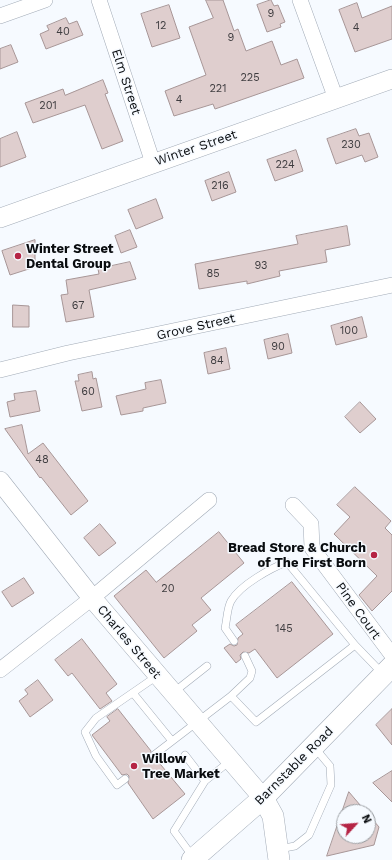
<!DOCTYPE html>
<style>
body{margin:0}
#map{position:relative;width:392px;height:860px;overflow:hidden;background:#f6faff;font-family:"Work Sans",sans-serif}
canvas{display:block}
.north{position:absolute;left:336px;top:804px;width:40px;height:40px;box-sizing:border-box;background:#f6faff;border:1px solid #979b9f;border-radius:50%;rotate:64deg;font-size:11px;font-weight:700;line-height:16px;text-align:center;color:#090c0f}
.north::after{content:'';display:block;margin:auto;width:14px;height:18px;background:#b52445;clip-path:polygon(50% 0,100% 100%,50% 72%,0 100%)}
</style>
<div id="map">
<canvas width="392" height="860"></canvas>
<div class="north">N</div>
</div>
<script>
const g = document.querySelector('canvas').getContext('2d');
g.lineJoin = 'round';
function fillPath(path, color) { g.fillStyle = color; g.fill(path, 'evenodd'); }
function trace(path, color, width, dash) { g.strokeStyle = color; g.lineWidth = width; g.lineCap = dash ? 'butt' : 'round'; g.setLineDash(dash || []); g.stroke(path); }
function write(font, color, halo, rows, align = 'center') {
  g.font = font + ' "Work Sans",sans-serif'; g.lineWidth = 3; g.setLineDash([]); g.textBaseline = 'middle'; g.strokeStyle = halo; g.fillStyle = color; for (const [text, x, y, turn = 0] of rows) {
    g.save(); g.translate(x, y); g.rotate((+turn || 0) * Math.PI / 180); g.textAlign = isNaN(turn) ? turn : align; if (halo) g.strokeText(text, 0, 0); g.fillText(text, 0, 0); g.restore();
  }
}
const building = new Path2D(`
 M206,0H223L234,31L238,29L246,51L272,41L281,65L297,59L304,78L215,109L213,104L174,116L165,91L206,75L189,27L213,18Z
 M271,0L274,6L278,5L285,22L280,24L281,27L267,32L257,5Z
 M357,3L362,18L392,6V39L355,52L339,10Z
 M169,5L180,38L152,47L141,14Z
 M66,18L69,24L77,21L83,35L46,49L40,34L49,30L47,26Z
 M11,45L18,62L0,69V49Z
 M103,80L108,93L105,94L123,141L102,149L85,105L33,123L25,103L63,89L65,95Z
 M356,129L359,136L369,133L378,157L365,162L362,155L336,164L327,139Z
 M17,132L26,157L0,167V139Z
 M296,150L303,171L275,181L267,160Z
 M229,172L236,192L212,201L205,181Z
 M156,199L163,218L136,229L128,210Z
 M347,226L350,245L325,250L327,262L279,271L280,276L247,284V281L199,289L195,264L298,244L296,236Z
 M130,230L137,247L121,253L115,236Z
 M35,240V267L10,275L2,251Z
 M130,262L136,279L89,290L94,317L66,322L61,295L68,294L66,280L99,274L98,269Z
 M13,305L29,306V327H13Z
 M362,317L367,337L336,345L331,326Z
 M288,334L292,353L268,359L264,340Z
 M226,348L230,369L208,374L204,353Z
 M92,372L93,379L96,378L102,407L82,411L75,381H79L78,375Z
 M161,380L166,403L143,408V411L121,415L116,396L146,389L145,383Z
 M36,391L40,411L10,417L7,402L15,400L14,394Z
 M360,402L376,419L360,433L345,417Z
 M22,425L28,454L43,443L88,501L71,515L41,477L40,478L5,429Z
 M355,487L391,521L385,528L392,535V591L372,611L359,595L377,576L334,534L350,517L337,505Z
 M100,524L116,543L99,556L84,538Z
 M219,532L244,563L201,598L211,610L192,625L197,631L164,658L114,596L146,570L156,582Z
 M24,578L34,593L12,607L2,592Z
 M292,582L333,634L277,678L255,649L249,653L243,652L240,655L241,659L236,663L224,648L230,644L234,646L237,645L238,638L243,634L236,625Z
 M82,639L117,684L106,693L112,701L100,709L72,673L68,676L55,660Z
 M38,680L53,700L30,717L19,701L28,694L25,690Z
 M118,709L151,751L150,758L156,759L185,794L153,819L128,783L129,776L127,774L122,775L92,735L110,721L107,717Z
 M392,709V745L376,725Z
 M392,771V802L373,783Z
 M349,792L366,812H344V836H368V814L379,827L374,845L327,856Z`);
fillPath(building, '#dfcece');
trace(building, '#a79697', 1);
const service = new Path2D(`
 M234,641L225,628C227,620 227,608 231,601C240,585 271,568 287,562L355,645L382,673
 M174,692L207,666
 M133,693L172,741
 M231,696L256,722L355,645
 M154,755L231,696L250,678L252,671L245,656
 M185,755L205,781
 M125,779L117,785L96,756L85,732L96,718L157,676
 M279,849L295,846L309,835L331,785L330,766L315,748
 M193,857L174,831L205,781L230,761`);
const minor = new Path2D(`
 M99,0L153,163
 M300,0L336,99
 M0,16L45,0
 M0,370L68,353L392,285
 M293,505L311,524L312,548L392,655
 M0,670L92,598L209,500`);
const tertiary = new Path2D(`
 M0,218L392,79
 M0,481L92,598L263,798`);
const secondary = new Path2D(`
 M263,798L273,816L279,860
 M192,860L263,798L392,666`);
trace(service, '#a2abb7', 8);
trace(minor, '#a2abb7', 16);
trace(tertiary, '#a2abb7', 20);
trace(secondary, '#a2abb7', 22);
trace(service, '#fff', 7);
trace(minor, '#fff', 15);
trace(tertiary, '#fff', 19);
trace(secondary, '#fff', 21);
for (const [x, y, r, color] of [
 [18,256,4,"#b52445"],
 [374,555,4,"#b52445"],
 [134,766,4,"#b52445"]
]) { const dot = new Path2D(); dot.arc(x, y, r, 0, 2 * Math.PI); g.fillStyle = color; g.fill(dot); trace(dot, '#f6faff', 1.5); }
write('11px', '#3e3c3f', null, [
 ["9",271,14],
 ["12",161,26],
 ["4",356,28],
 ["40",63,32],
 ["9",231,38],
 ["225",250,78],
 ["221",218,89],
 ["4",179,100],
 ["201",48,106],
 ["230",351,145],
 ["224",285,165],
 ["216",220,186],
 ["93",261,266],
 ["85",213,274],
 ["67",78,306],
 ["100",349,331],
 ["90",278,347],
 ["84",217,361],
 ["60",88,392],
 ["48",42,460],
 ["20",168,589],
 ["145",284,629]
]);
write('13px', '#090c0f', '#f6faff', [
 ["Elm Street",126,82,72],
 ["Winter Street",196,148,-19],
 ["Grove Street",196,327,-13],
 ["Pine Court",358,611,54],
 ["Charles Street",129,642,50],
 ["Barnstable Road",294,766,-45]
]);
write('bold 13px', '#090c0f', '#f6faff', [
 ["Winter Street",26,249],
 ["Dental Group",26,264],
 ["Bread Store & Church",366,548,"right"],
 ["of The First Born",366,563,"right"],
 ["Willow",142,759],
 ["Tree Market",142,774]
], 'left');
</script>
